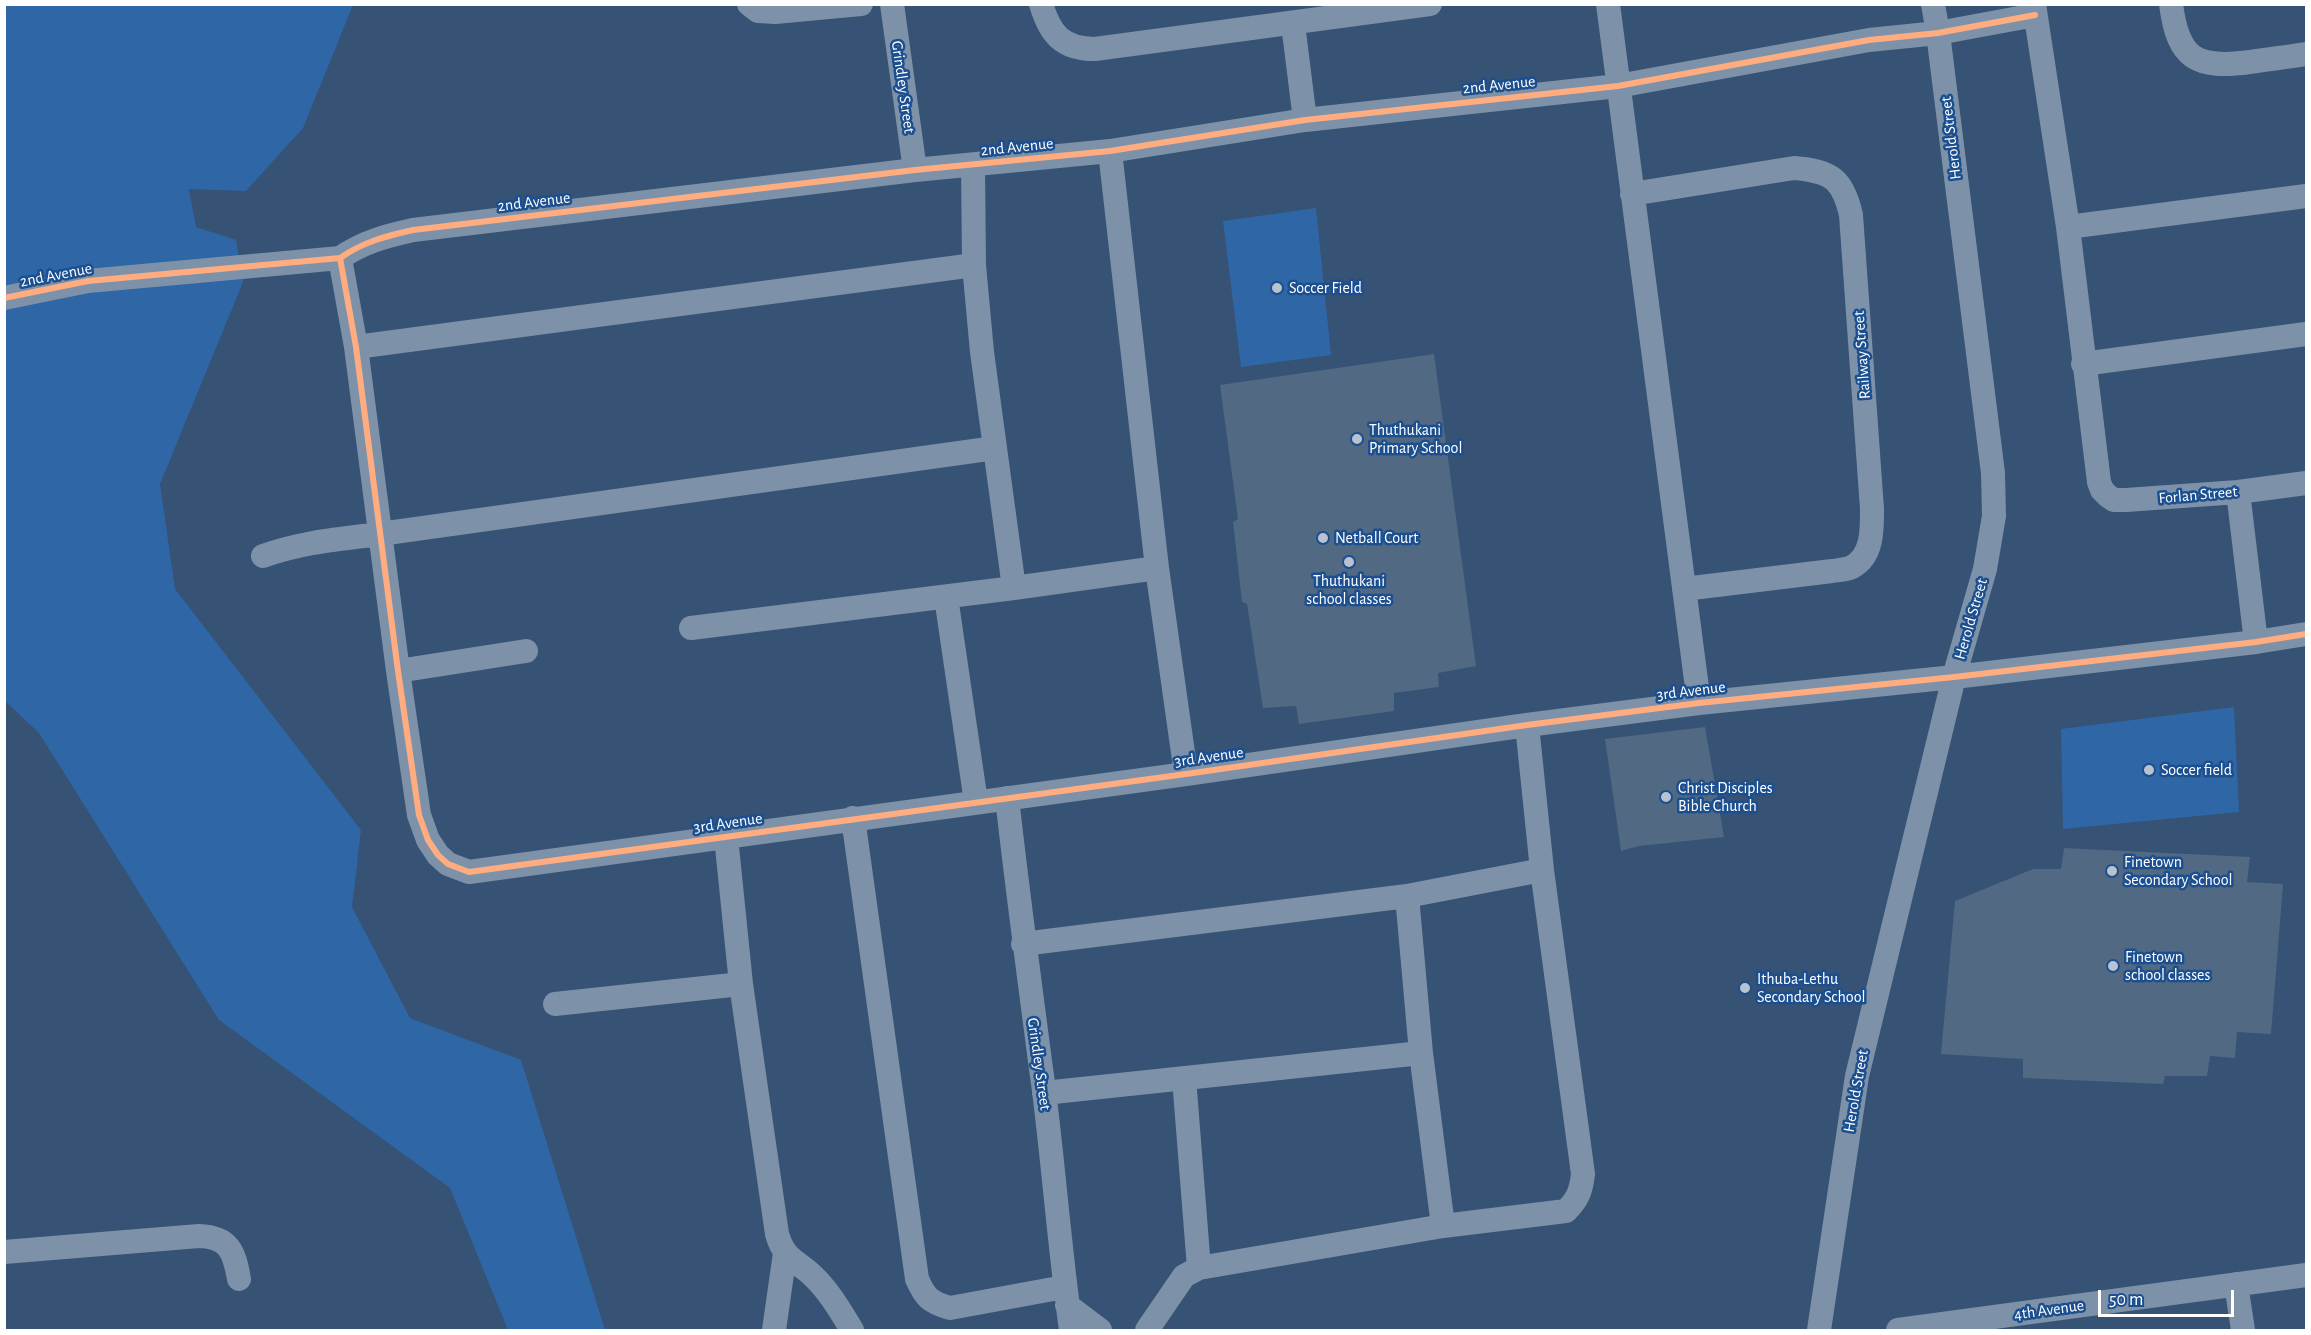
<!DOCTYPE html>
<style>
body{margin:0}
#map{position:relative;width:2311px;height:1335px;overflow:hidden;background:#365274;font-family:"Alegreya Sans",sans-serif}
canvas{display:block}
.frame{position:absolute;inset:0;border:6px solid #fff;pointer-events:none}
.scale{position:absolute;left:2098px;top:1290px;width:136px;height:27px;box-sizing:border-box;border:3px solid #fff;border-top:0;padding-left:8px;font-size:18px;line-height:21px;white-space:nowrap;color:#fff;-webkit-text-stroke:4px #1b4f8f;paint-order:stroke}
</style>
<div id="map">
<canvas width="2311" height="1335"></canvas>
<div class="frame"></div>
<div class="scale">50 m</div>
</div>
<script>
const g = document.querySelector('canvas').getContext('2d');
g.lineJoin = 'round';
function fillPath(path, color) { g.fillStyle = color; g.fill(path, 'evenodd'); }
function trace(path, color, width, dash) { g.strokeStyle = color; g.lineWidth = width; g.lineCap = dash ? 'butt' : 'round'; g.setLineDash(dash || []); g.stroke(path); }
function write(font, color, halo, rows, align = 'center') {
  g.font = font + ' "Alegreya Sans",sans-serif'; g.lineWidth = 5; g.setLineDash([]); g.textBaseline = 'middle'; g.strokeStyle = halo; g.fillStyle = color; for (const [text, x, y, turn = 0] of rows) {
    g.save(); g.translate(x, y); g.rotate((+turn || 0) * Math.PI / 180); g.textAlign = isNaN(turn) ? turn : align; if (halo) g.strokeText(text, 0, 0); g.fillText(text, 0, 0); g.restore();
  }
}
fillPath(new Path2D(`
 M4,5H353L303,128L246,191L189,189L196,227L236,240L243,282L160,484L175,589L361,830L352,907L410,1018L521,1060L605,1330H508L450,1188L219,1020L39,733L5,701Z
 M1316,208L1331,355L1241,367L1223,221Z
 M2234,707L2239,812L2063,829L2061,729Z`), '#2f66a5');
fillPath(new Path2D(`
 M1434,354L1476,666L1438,673L1439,687L1394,693V711L1299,724L1296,706L1263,708L1247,604L1242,602L1233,522L1238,519L1220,385Z
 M1705,727L1724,837L1639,846L1621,851L1605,739Z
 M2064,848L2250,857L2247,882L2283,884L2271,1034L2237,1032L2235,1058L2210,1056L2207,1076H2165L2163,1084L2023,1078V1059L1941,1054L1955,901L2033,869H2061Z`), '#526984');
trace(new Path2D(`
 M749,4L758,11L775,12L861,4
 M892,4L915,170
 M1041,4C1050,34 1062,49 1095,49L1430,4
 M1608,4L1699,703
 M2034,4L2068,227L2099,482L2102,490L2108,496L2114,500H2126L2238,492L2306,483
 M2171,4C2178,60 2197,69 2250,62C2269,59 2288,57 2306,54
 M1293,24L1305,120
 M1110,151L1157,568L1186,774
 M973,165L974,265L982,352L1014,588
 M1632,194L1794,168C1831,171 1843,179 1851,215L1872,509C1872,529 1873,556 1852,567C1846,570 1838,570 1832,571L1684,589
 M2068,227L2306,196
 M340,258L356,347L398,671L419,815L428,840L438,855L448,864L469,872L1186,774L1527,725L1699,703L1954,677L2256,642L2306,634
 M4,298L88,281L340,258C363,242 386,236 413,230L915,170L1110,151L1305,120L1618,86L1869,40L1938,33L2035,15
 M356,347L974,265
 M2083,364L2306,334
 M2238,492L2256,642
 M263,556C302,542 340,539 380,534L995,448
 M946,597L976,802
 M691,628L1014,588L1157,568
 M398,671L526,651
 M1007,798C1018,896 1031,993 1044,1091C1054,1171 1060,1251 1071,1330
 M853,818L917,1279C925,1297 929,1302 950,1308L1064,1287
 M726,837L741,984L777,1234C784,1259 796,1260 813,1276C829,1291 841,1312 852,1330
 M1407,896L1421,1053L1443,1226
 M1023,944L1407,896L1542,870
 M555,1004L741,984
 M1184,1078L1199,1268
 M1044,1093L1421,1053
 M4,1252L199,1236C229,1237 234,1251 239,1279
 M2236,1284L2243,1330
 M1067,1305L1100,1330
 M774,1330L785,1253
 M1147,1330L1184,1276L1199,1268L1443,1226L1566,1211C1578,1199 1581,1191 1583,1174L1542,870L1527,725
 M1819,1330L1857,1076L1954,677L1985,569L1994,516L1993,473L1938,33L1933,4
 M1898,1330L2306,1275`), '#7d92a8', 24);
trace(new Path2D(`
 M340,258L356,347L398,671L419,815L428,840L438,855L448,864L469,872L1186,774L1527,725L1699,703L1954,677L2256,642L2306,634
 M4,298L88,281L340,258C363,242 386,236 413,230L915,170L1110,151L1305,120L1618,86L1869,40L1938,33L2035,15`), '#ffac80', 6);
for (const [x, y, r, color] of [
 [1277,288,6,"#b9c2ce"],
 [1357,439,6,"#b9c2ce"],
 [1323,538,6,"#b9c2ce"],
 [1349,562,6,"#b9c2ce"],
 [2149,770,6,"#b9c2ce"],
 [1666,797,6,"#b9c2ce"],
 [2112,871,6,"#b9c2ce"],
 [2113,966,6,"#b9c2ce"],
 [1745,988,6,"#b9c2ce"]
]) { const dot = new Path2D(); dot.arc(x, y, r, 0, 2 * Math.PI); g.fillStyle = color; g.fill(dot); trace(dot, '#1b4f8f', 2); }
write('16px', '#fff', '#1b4f8f', [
 ["2nd Avenue",1499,85,-6],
 ["Grindley Street",903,87,82],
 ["Herold Street",1951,138,-97],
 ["2nd Avenue",1017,147,-6],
 ["2nd Avenue",534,202,-7],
 ["2nd Avenue",56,275,-11],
 ["Railway Street",1862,355,-94],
 ["Forlan Street",2198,495,-5],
 ["Herold Street",1971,619,-74],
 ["3rd Avenue",1691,691,-7],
 ["3rd Avenue",1209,757,-8],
 ["3rd Avenue",728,823,-8],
 ["Grindley Street",1039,1064,82],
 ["Herold Street",1856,1091,-80],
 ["4th Avenue",2049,1310,-8]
]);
write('16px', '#fff', '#1b4f8f', [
 ["Soccer Field",1289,288],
 ["Thuthukani",1369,430],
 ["Primary School",1369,448],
 ["Netball Court",1335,538],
 ["Thuthukani",1349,581,"center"],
 ["school classes",1349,599,"center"],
 ["Soccer field",2161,770],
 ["Christ Disciples",1678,788],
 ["Bible Church",1678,806],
 ["Finetown",2124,862],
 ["Secondary School",2124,880],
 ["Finetown",2125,957],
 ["school classes",2125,975],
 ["Ithuba-Lethu",1757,979],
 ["Secondary School",1757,997]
], 'left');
</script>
